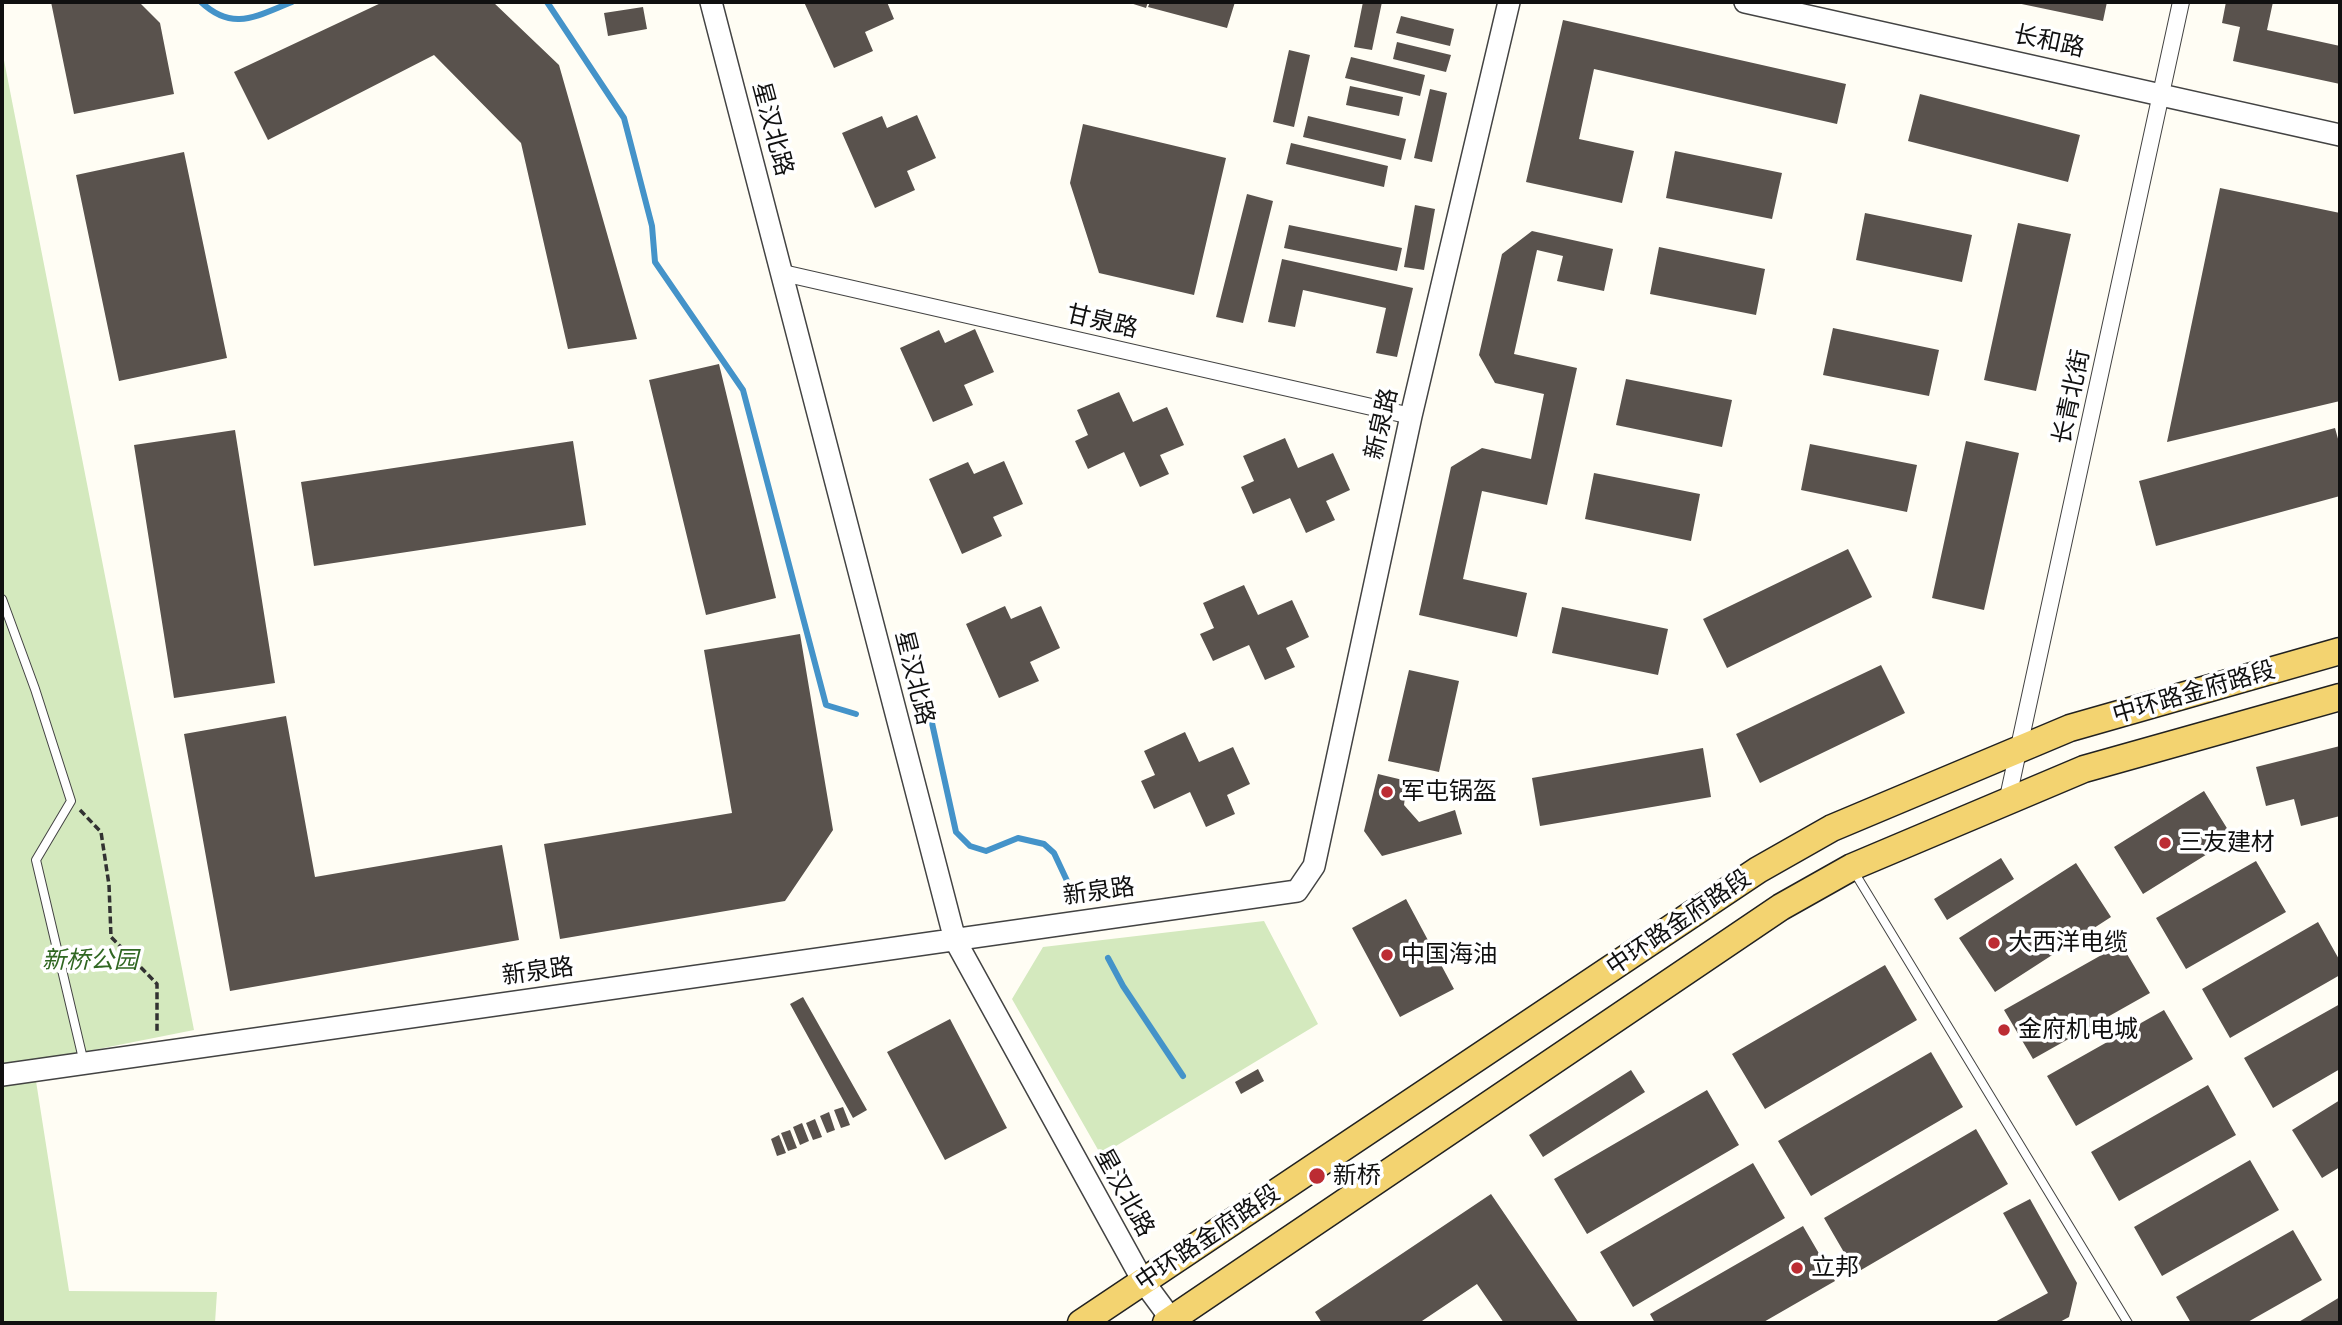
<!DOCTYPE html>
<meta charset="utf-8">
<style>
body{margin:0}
#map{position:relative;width:2342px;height:1325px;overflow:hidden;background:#fffdf4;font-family:"IBM Plex Serif",serif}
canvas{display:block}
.frame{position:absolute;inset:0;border:4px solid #101010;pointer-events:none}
</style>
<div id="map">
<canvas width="2342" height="1325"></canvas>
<div class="frame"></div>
</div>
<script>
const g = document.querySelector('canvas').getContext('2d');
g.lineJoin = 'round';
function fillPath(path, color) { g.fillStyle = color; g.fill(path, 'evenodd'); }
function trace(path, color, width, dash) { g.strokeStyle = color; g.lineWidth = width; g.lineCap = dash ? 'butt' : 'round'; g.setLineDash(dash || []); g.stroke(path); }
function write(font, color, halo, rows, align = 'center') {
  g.font = font + ' "IBM Plex Serif","Noto Sans SC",serif'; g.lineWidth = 7; g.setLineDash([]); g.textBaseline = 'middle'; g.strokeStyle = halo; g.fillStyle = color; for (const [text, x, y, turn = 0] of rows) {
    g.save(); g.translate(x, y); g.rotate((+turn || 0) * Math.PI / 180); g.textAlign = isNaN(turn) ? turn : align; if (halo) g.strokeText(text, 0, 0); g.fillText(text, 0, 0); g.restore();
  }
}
fillPath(new Path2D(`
 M2,50L194,1030L33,1062L69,1291L217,1292L215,1323H2Z
 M1264,921L1318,1024L1101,1155L1012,999L1043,947Z`), '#d4e9be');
trace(new Path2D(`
 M201,2C233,32 256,16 292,2
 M547,2L624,118L652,226L655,262L743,390L826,705L856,714
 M923,704L930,714L956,832L970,846L986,851L1018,838L1044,844L1054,853L1069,885
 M1108,958L1123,986L1183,1076`), '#4493c9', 6);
fillPath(new Path2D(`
 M51,2H139L160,23L174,94L74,114Z
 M383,2H493L559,65L637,339L568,349L521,143L434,55L268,140L234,72Z
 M804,2H887L894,19L865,32L873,51L834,68Z
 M1127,2H1148L1146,8Z
 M1150,2H1235L1227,28L1148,7Z
 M1363,2H1382L1372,50L1354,47Z
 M2012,2H2107L2103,21Z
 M2226,2H2273L2267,30L2340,46V84L2233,61L2240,27L2222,23Z
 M643,7L647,29L608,36L604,13Z
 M1401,16L1454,29L1450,46L1396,33Z
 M1563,20L1846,84L1837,124L1594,69L1579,139L1634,151L1622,203L1526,182Z
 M1397,42L1451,55L1446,72L1393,59Z
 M1289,50L1310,55L1294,127L1273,122Z
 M1351,57L1425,75L1420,96L1345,78Z
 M1350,86L1403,97L1399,116L1346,105Z
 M1430,89L1447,93L1432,162L1414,158Z
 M1920,94L2080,135L2068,182L1908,141Z
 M917,115L936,158L907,171L915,190L875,208L842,133L882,116L887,128Z
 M1308,116L1406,139L1401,160L1303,137Z
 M1083,124L1226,158L1194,295L1099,273L1070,183Z
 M1291,143L1388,166L1384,187L1286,164Z
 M1675,151L1782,173L1772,219L1666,198Z
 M184,152L227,358L119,381L76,175Z
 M2220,188L2340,213V401L2167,442Z
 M1247,194L1273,201L1243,323L1216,317Z
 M1415,205L1435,209L1424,270L1404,267Z
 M1865,213L1972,235L1962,282L1856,260Z
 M2018,223L2071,234L2036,391L1984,380Z
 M1289,225L1402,248L1397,271L1284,248Z
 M1532,231L1613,249L1604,291L1557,281L1563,256L1537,250L1514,354L1577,368L1547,505L1482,491L1463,579L1527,593L1517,637L1419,615L1451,467L1482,448L1531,459L1544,394L1495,383L1479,355L1502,254Z
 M1659,247L1765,269L1756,315L1650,294Z
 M1282,259L1413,288L1397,357L1376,353L1386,308L1303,290L1295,327L1268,322Z
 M1833,328L1939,350L1929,396L1823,375Z
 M975,329L994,372L964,385L973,405L933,422L900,348L939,330L945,343Z
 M719,364L776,598L706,615L649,380Z
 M1626,379L1732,400L1722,447L1616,425Z
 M1119,392L1133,422L1167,407L1184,445L1160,455L1169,474L1140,487L1124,452L1088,469L1075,441L1088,435L1077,410Z
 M2335,428L2340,446V496L2156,546L2139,481Z
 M235,430L275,683L174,698L134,445Z
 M1285,438L1298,468L1333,453L1350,490L1326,501L1335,520L1306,533L1290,498L1253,514L1241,487L1254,481L1243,456Z
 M573,441L586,525L314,566L301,482Z
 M1966,441L2019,453L1984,610L1932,598Z
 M1810,444L1917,465L1907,512L1801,490Z
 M1004,461L1023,504L993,517L1002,536L962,554L929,479L968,462L974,474Z
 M1594,473L1700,494L1691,541L1585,519Z
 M1848,549L1872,597L1727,668L1703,619Z
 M1244,585L1258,615L1292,600L1309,637L1286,648L1295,667L1265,680L1249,645L1213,661L1200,634L1214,628L1203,603Z
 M1005,606L1011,619L1041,606L1060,648L1030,662L1039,681L999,698L966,624Z
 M1562,607L1668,629L1658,675L1552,653Z
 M800,634L833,830L785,901L560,939L544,844L732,813L704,650Z
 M1881,665L1905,713L1760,783L1736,734Z
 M1409,670L1459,681L1439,772L1388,761Z
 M286,716L315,877L502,845L519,940L230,991L184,734Z
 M1185,732L1199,762L1233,747L1250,784L1227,795L1235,814L1206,827L1190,792L1154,809L1141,781L1155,775L1144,751Z
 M2340,746V816L2301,826L2294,799L2266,806L2256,767Z
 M1703,748L1711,797L1540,826L1532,778Z
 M1378,774L1407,781L1404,805L1419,822L1455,810L1462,834L1382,856L1364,831Z
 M2204,791L2233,838L2143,894L2114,847Z
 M2001,858L2014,879L1947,920L1934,899Z
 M2256,861L2286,912L2186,969L2156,918Z
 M2076,863L2111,917L1995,992L1959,938Z
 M1406,899L1454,989L1400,1017L1352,928Z
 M2318,922L2340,961V975L2230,1038L2202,989Z
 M2121,944L2150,993L2033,1059L2004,1010Z
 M1885,965L1917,1020L1765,1109L1732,1054Z
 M803,997L867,1110L853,1118L790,1004Z
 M2340,1004V1069L2273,1108L2244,1058Z
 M2164,1010L2193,1059L2076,1126L2047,1076Z
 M950,1019L1007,1128L945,1160L887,1052Z
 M1931,1052L1963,1107L1811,1196L1778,1141Z
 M1258,1069L1264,1081L1241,1094L1235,1082Z
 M1631,1070L1645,1092L1543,1157L1529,1135Z
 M2208,1085L2236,1135L2119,1201L2091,1152Z
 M1707,1090L1739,1145L1587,1234L1554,1179Z
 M2340,1100V1167L2322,1178L2292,1130Z
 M843,1107L850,1125L841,1128L834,1110Z
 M829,1112L835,1130L827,1133L820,1116Z
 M815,1119L822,1137L813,1140L806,1123Z
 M802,1123L809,1141L800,1145L793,1127Z
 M1976,1129L2008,1184L1856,1273L1824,1218Z
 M790,1130L797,1148L788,1151L781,1133Z
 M779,1135L786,1153L777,1156L771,1139Z
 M2250,1160L2279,1210L2162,1276L2134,1227Z
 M1753,1163L1785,1218L1633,1307L1600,1252Z
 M1491,1194L1579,1323H1504L1477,1284L1419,1323H1322L1315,1312Z
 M2030,1199L2077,1283L2069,1317L2058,1323H1993L2048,1293L2003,1213Z
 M1803,1226L1835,1281L1762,1323H1655L1650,1314Z
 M2293,1230L2322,1280L2246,1323H2191L2176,1297Z
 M2340,1297V1323H2297Z`), '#59524d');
const service = new Path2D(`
 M2,599L35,689L71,801L36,860L84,1063
 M1853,870L2128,1323`);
const minor = new Path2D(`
 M783,273L1411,416
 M2007,802L2181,2`);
const tertiary = new Path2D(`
 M711,2L955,940L1143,1281L1174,1323
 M1745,2L2340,135
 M2,1075L1297,891L1314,866L1411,416L1509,2`);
const primary = new Path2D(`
 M1081,1323L1758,870L1832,828L2070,728L2340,651
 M1166,1323L1781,907L1852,867L2084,769L2340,697`);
trace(service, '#434343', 10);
trace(minor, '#434343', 18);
trace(tertiary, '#434343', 24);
trace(primary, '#212121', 29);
trace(new Path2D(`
 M80,810L101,832L109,885L111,937L157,984V1033`), '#323232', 3.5, [7, 3.5]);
trace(service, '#fff', 8);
trace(minor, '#fff', 16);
trace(tertiary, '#fff', 21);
trace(primary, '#f3d370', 26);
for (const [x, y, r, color] of [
 [1387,792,7,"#bc2c33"],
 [2165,843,7,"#bc2c33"],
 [1994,943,7,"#bc2c33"],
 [1387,955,7,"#bc2c33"],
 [2004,1030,7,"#bc2c33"],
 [1317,1176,9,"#bc2c33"],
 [1797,1268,7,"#bc2c33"]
]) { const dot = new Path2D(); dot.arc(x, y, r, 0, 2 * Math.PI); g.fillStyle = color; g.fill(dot); trace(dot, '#fff', 2.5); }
write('24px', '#101010', '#fff', [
 ["长和路",2049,42,12],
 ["星汉北路",772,129,75],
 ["甘泉路",1102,322,13],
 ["长青北街",2072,397,-78],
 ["新泉路",1382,424,-77],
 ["星汉北路",914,678,76],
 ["中环路金府路段",2194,693,-16],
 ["新泉路",1099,892,-8],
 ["中环路金府路段",1679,923,-34],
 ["新泉路",538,972,-8],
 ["星汉北路",1124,1193,61],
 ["中环路金府路段",1208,1238,-34]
]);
write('24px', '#101010', '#fff', [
 ["军屯锅盔",1401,792],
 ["三友建材",2179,843],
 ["大西洋电缆",2008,943],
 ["中国海油",1401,955],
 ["金府机电城",2018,1030],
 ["新桥",1333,1176],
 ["立邦",1811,1268]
], 'left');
write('italic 24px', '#306722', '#fff', [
 ["新桥公园",90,961]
]);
</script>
